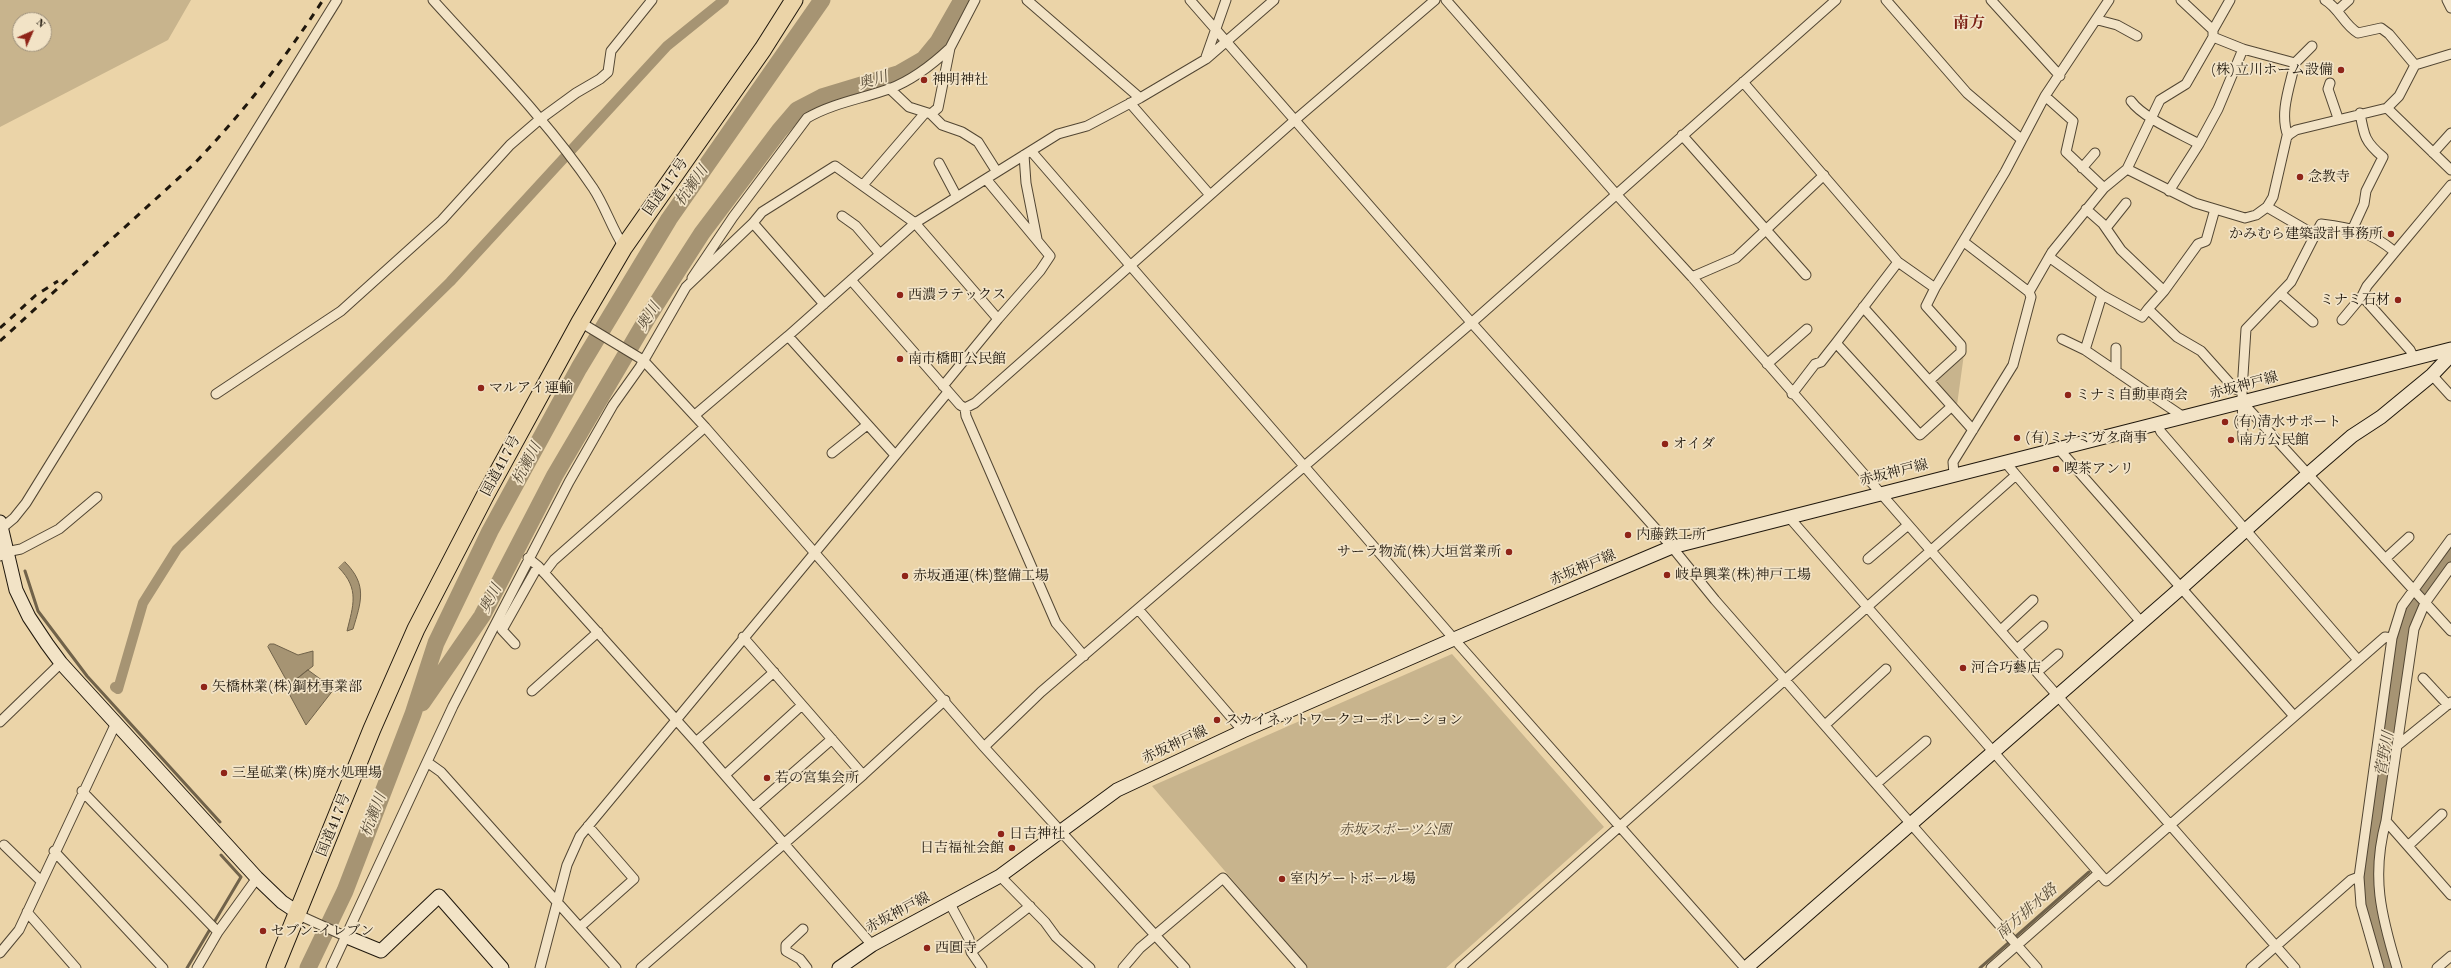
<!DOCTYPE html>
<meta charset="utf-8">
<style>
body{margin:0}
#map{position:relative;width:2451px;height:968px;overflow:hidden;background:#ebd4a8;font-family:"Old Standard TT",serif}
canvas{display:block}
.north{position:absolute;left:12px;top:12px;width:40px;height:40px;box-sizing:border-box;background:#f2e3c6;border:1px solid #9e917c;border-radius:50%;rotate:45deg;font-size:11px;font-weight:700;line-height:16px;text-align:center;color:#1f170c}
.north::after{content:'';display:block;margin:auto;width:14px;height:18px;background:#8f2418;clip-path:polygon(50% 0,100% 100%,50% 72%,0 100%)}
</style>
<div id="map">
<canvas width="2451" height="968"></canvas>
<div class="north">N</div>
</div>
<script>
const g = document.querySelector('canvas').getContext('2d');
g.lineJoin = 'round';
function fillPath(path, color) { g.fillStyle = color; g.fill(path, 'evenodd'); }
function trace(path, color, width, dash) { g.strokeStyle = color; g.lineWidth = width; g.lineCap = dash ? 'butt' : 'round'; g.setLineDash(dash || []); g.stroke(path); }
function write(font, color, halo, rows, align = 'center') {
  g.font = font + ' "Old Standard TT","Noto Serif JP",serif'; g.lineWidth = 3.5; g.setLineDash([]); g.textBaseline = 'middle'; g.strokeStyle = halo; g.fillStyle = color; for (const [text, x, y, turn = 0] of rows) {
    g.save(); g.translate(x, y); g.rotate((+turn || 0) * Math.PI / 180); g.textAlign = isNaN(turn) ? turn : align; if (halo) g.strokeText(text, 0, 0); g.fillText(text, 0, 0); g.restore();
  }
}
fillPath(new Path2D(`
 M0,0H191L168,40L0,127ZM20,20H44V44H20Z
 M1964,354L1957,405L1937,383L1938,378Z
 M1452,654L1604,827L1446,968H1308L1152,786Z`), '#c8b48d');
const water = new Path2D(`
 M345,562C368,585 361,602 353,629L347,631C353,606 360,589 339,568Z
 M270,644H274L298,655L313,651V666L289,685L268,647Z
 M308,670L334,689L306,725L286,688Z`);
fillPath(water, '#a69473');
trace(water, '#70624a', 1);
trace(new Path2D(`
 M25,571L38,611L87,676L220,822
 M187,968L241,877L221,855
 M1980,968L2089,872`), '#70624a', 3);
trace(new Path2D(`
 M115,687L118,689L143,603L177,549L450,282L667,46L724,0`), '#a69473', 10);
trace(new Path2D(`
 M422,703L482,616L555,475L648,317L702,233L779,131L797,110L822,97L898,74L924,59L938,42L962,0
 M308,968L345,891L413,714L436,643L490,531L579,368L669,219L822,0
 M2387,968L2372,922L2368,851L2389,730L2401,641L2411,606L2451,552`), '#a69473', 17);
const street = new Path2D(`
 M433,0C487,60 548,121 593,188C605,206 612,229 624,247
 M1027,0L1140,98
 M1190,0L1470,321L1672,547L1715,600L2037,968
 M1446,0L1616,194L1692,277L2295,968
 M1886,0L1967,93L2021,139
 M1991,0L2060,76
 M2181,0L2213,30
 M2325,0C2339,8 2344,25 2358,33L2381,28L2389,34L2415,65
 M2447,0L2451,8
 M2337,11L2349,0
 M2098,20L2117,25L2137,36
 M2213,37L2243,49L2295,63L2312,46
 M950,48L975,0
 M1206,57L1226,0
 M1743,82L1898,262L1935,288L2005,172L2045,96L2109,0
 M2330,83L2328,89L2338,118
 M2045,96L2073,121L2066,152L2104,188L2127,169L2160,100L2186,84L2213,37V30L2230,0
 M2131,101C2143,118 2181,134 2199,144L2218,109L2243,49
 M1130,103L1210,195
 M2387,108L2451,170
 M931,114L942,125L962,132L978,142L997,172
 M1682,135L1806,275
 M2288,136C2279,113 2290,86 2295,63
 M1031,151L1454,639L1745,968
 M2433,153L2451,133
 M1024,155L1026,183L1037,239
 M939,163L957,197
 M2082,168L2095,153
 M2127,169L2195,203L2245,218L2256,215L2267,207L2273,197L2287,136L2296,130L2387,108L2399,96L2415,65L2451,54
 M986,179L1050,256L1040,271L998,319
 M863,185L925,113
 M2169,191L2199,144
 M2086,209L2103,224L2121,250L2164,291L2148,309L2177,337L2201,351L2235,389L2242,391
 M842,216L856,226L880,254
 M753,223L762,212L835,166L915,223L998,319L943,386
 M2106,228L2126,203
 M2353,228L2364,204L2366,191L2383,157C2365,142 2364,136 2360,113
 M2315,235L2321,224C2352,228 2370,231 2395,252
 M2049,257L2102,295L2142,317L2148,309
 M1692,277L1736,258L1824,175
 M692,278L733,217L807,118C833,103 861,99 889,89C913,80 932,65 950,48L938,108L931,114L909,107L889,88
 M851,280L960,405L965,408
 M2164,291L2198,244L2206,241L2215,209
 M2029,292L2052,252L2104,188
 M2281,294L2313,322
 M2102,295L2085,350L2185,418
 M1863,307L1973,430
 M2342,320L2362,296
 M580,322L643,360L705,427L984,747L1185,968
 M788,336L895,455
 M2062,339L2085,350
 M1836,343L1920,435L1951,407
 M2414,358L2410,350L2362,296L2367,286L2395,252L2451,185
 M1767,364L1807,329
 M2116,371V348
 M2432,375L2451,396
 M1930,380L1961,352V345L1926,306L1935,288
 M216,394L341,311L442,220L510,145L539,120L576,93L600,79L608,72L611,51L652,0
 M1792,394L1815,364L1821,362L1836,343L1898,262
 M2243,403L2451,631
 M965,408L975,403L1295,120L1435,0
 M965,408L966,416L1056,623L1084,656
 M695,415L788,336L915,223L1058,134L1087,126L1140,98L1206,59L1274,0
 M2157,424L2161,432L2358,660
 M2243,439L2242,391L2246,329L2291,282L2315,235L2267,207
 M2058,448L2294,716
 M832,453L867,425
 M2005,462L2141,622
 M1954,474L1953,462L2013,365L2031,297L2029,292L1964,242
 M1788,516L2106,881L2385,637L2392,638L2402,606L2451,539
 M2,528L14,518L26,503L337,0
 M0,556L6,552L21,549L59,529L97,497
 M528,558L538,566L696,742L872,945
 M1868,559L1908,525
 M2385,559L2409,537
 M544,573L554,560L705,427
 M1138,609L1243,731
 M2001,630L2033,600
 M743,637L863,775
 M515,644L502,630L538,566
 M2017,649L2043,626
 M2037,672L2058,654
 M2423,678L2448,705
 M532,691L598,632
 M0,722L61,663
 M1825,725L1886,669
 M696,742L774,672
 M2398,745L2451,702
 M984,747L1041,692L1477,318L1836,0
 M427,762L441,772L616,968
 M725,775L802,705
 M1876,784L1926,741
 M82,791L218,932
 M753,808L832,739
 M2386,821L2451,895
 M4,845L41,881
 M2408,846L2442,814
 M54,851L163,968
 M1000,876L1045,922L1056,937L1090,968
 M950,904L969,939L971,952L982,968
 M27,912L76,968
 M297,912L303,917L347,937
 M580,927L634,879L588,826
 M803,929L786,945V951L800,959L807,968
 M971,952L1030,906
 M0,953L19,930L116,723
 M197,968L218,932L257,878
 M331,968L453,706L569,482L613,405L640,367L686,287L753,223L824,304
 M540,968L567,865L580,836L948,392
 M641,968L863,775L945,700
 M1123,968L1140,948L1223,878L1302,968
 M1460,968L2016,475
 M1991,968L2098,874
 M2251,968L2351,880L2359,877
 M2379,968L2361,905L2359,877L2392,638
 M2397,968C2381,915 2371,876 2386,821L2414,629L2425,603L2451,567
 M2437,968L2451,956`);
const secondary = new Path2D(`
 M0,522L16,590L29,617L47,644L61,663L257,878L282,902L297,912
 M347,937L381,951L439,896L502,968
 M839,968L872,945L1000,876L1117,790L1243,731L1454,639L1672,547L2451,349
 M1746,968L2181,588L2307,475L2352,436L2381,417L2432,375L2451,355`);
const highway = new Path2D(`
 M275,968L372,729L416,629L486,494L580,322L624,247L763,49L794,0`);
trace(street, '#524633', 11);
trace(secondary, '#1f170c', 15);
trace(highway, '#1f170c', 19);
trace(street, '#f2e3c6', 9);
trace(secondary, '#f2e3c6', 13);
trace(highway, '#ebd4a8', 17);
trace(new Path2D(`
 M0,328L36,295L58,281
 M0,341L193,165C242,114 284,60 323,0`), '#1f170c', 3, [7, 7]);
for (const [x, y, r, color] of [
 [2341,70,4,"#8f2418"],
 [924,80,4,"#8f2418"],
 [2300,177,4,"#8f2418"],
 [2391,234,4,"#8f2418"],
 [900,295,4,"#8f2418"],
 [2398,300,4,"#8f2418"],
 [900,359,4,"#8f2418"],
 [481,388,4,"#8f2418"],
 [2068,395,4,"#8f2418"],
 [2225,422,4,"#8f2418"],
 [2017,438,4,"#8f2418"],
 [2231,440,4,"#8f2418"],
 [1665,444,4,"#8f2418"],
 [2056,469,4,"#8f2418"],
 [1628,535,4,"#8f2418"],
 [1509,552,4,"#8f2418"],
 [1667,575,4,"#8f2418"],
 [905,576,4,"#8f2418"],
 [1963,668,4,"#8f2418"],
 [204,687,4,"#8f2418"],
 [1217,720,4,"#8f2418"],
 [224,773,4,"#8f2418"],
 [767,778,4,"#8f2418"],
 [1001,834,4,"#8f2418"],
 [1012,848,4,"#8f2418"],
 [1282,879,4,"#8f2418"],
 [263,931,4,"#8f2418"],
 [927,948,4,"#8f2418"]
]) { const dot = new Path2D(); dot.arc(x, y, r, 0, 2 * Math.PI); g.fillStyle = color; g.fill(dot); trace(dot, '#f2e3c6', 1.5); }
write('14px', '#1f170c', '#f2e3c6', [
 ["(株)立川ホーム設備",2333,70,"right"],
 ["神明神社",932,80],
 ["念教寺",2308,177],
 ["かみむら建築設計事務所",2383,234,"right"],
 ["西濃ラテックス",908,295],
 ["ミナミ石材",2390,300,"right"],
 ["南市橋町公民館",908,359],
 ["マルアイ運輸",489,388],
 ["ミナミ自動車商会",2076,395],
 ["(有)清水サポート",2233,422],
 ["(有)ミナミガタ商事",2025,438],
 ["南方公民館",2239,440],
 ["オイダ",1673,444],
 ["喫茶アンリ",2064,469],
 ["内藤鉄工所",1636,535],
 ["サーラ物流(株)大垣営業所",1501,552,"right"],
 ["岐阜興業(株)神戸工場",1675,575],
 ["赤坂通運(株)整備工場",913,576],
 ["河合巧藝店",1971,668],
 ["矢橋林業(株)鋼材事業部",212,687],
 ["スカイネットワークコーポレーション",1225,720],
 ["三星砿業(株)廃水処理場",232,773],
 ["若の宮集会所",775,778],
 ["日吉神社",1009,834],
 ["日吉福祉会館",1004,848,"right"],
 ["室内ゲートボール場",1290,879],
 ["セブン-イレブン",271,931],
 ["西圓寺",935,948]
], 'left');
write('14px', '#1f170c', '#f2e3c6', [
 ["国道417号",666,187,-55],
 ["赤坂神戸線",2244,386,-15],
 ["国道417号",501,466,-62],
 ["赤坂神戸線",1894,473,-14],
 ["赤坂神戸線",1583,568,-23],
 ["赤坂神戸線",1175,745,-25],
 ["国道417号",334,825,-68],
 ["赤坂神戸線",898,913,-28]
]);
write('italic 14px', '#524633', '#f2e3c6', [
 ["赤坂スポーツ公園",1395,830]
]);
write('italic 15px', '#554935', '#f2e3c6', [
 ["奥川",873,81,-17],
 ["杭瀬川",692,186,-55],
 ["奥川",649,317,-58],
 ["杭瀬川",527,464,-62],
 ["奥川",491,599,-62],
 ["菅野川",2385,754,-80],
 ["杭瀬川",374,815,-69],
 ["南方排水路",2027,912,-41]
]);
write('bold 16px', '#7a1f14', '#f2e3c6', [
 ["南方",1969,24]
]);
</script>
